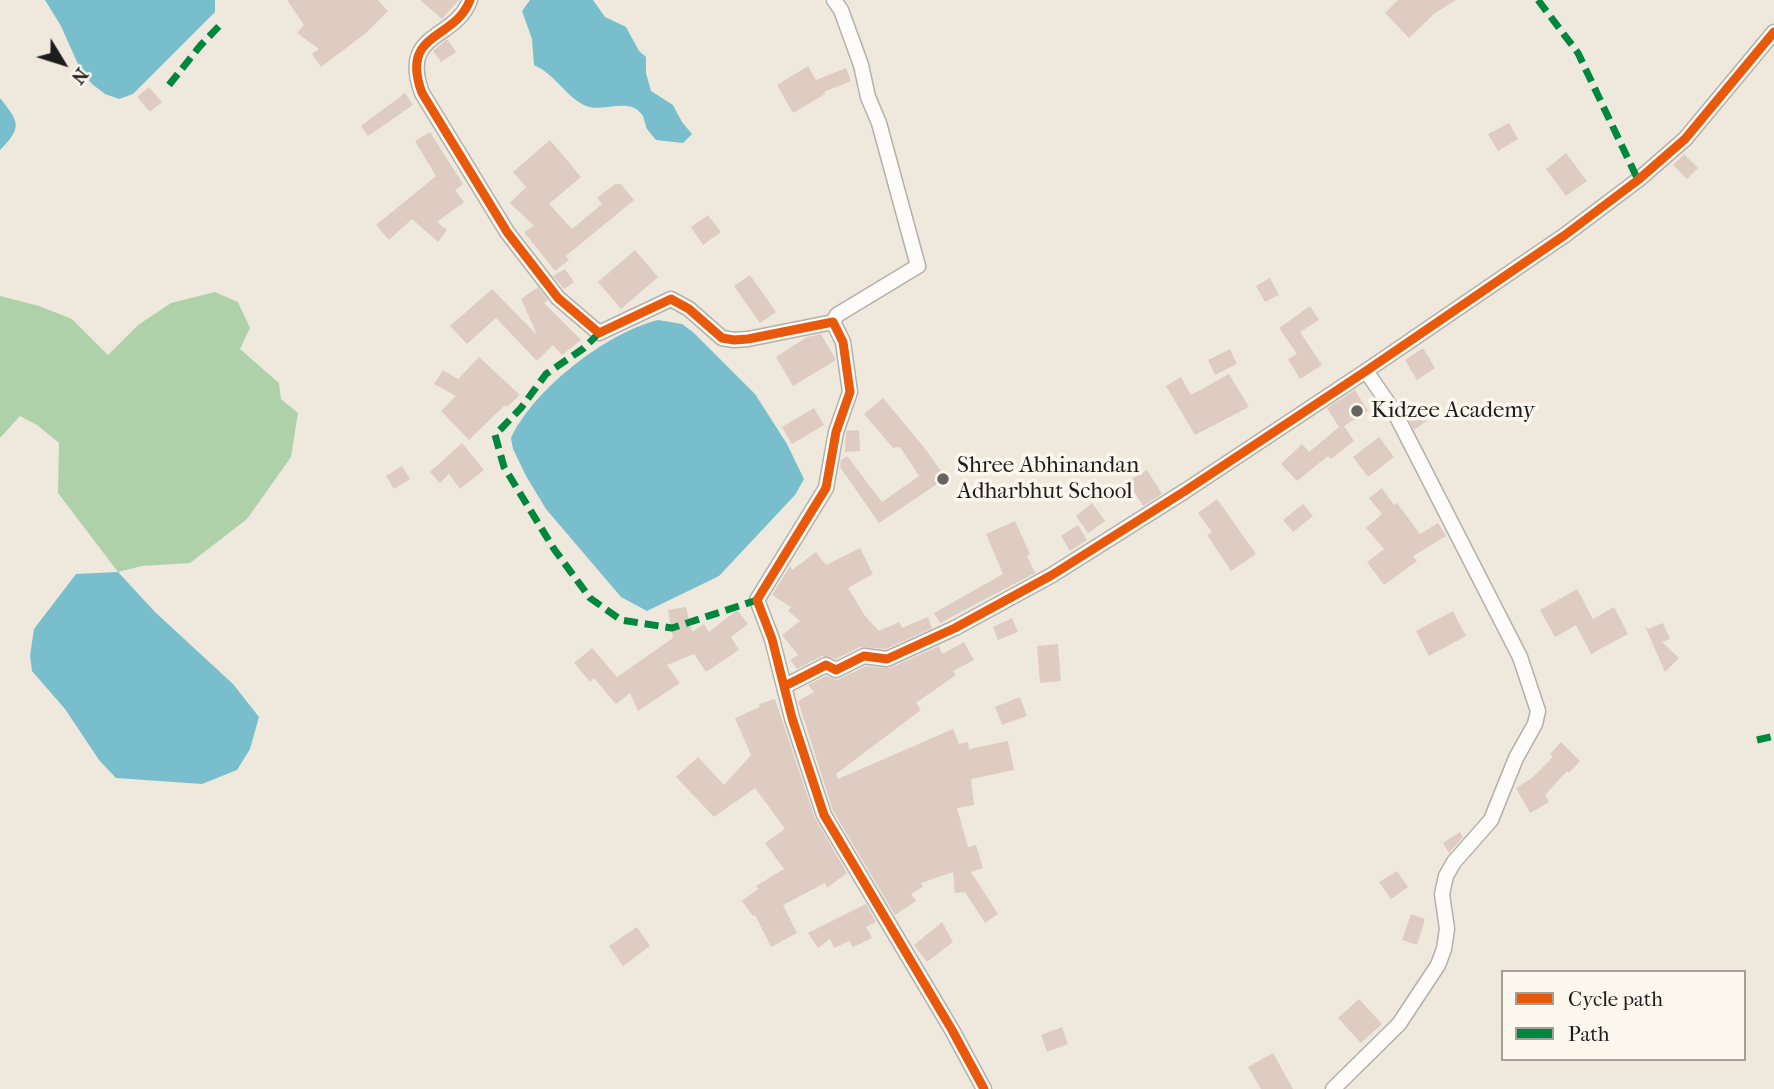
<!DOCTYPE html>
<style>
body{margin:0}
#map{position:relative;width:1774px;height:1089px;overflow:hidden;background:#efe9dd;font-family:"IM FELL French Canon",serif}
canvas{display:block}
.legend{position:absolute;left:1501px;top:970px;width:245px;height:91px;box-sizing:border-box;background:#fbf7ec;border:2px solid #a29f99;margin:0;padding:9px 12px;list-style:none;font-size:21px;color:#1c1c1c}
.legend li{display:flex;align-items:center;gap:14px;height:35px}
.legend b{width:35px;border:2px solid #a29f99}
.north{position:absolute;left:28px;top:28px;width:70px;height:70px;-webkit-text-stroke:5px #fbf7ec;paint-order:stroke;rotate:128deg;font-size:19px;font-weight:700;line-height:28px;text-align:center;color:#1c1c1c}
.north::after{content:'';display:block;margin:auto;width:24px;height:32px;background:#1c1c1c;clip-path:polygon(50% 0,100% 100%,50% 72%,0 100%)}
</style>
<div id="map">
<canvas width="1774" height="1089"></canvas>
<ul class="legend">
<li><b style="height:9px;background:#e8590c"></b>Cycle path</li>
<li><b style="height:9px;background:#00873e"></b>Path</li>
</ul>
<div class="north">N</div>
</div>
<script>
const g = document.querySelector('canvas').getContext('2d');
g.lineJoin = 'round';
function fillPath(path, color) { g.fillStyle = color; g.fill(path, 'evenodd'); }
function trace(path, color, width, dash) { g.strokeStyle = color; g.lineWidth = width; g.lineCap = dash ? 'butt' : 'round'; g.setLineDash(dash || []); g.stroke(path); }
function write(font, color, halo, rows, align = 'center') {
  g.font = font + ' "IM FELL French Canon",serif'; g.lineWidth = 7; g.setLineDash([]); g.textBaseline = 'middle'; g.strokeStyle = halo; g.fillStyle = color; for (const [text, x, y, turn = 0] of rows) {
    g.save(); g.translate(x, y); g.rotate((+turn || 0) * Math.PI / 180); g.textAlign = isNaN(turn) ? turn : align; if (halo) g.strokeText(text, 0, 0); g.fillText(text, 0, 0); g.restore();
  }
}
fillPath(new Path2D(`
 M215,292L238,302L250,328L240,349L279,383L281,399L298,413L291,457L247,519L190,563L142,566L118,572L58,493L59,443L37,425L20,416L0,438V296L39,306L72,319L108,355L138,325L171,303Z`), '#afd1aa');
fillPath(new Path2D(`
 M45,0H215V12L133,94L119,99L105,94L92,84L81,71L61,26Z
 M530,0H593L605,17L626,27L639,51L646,57V73L651,91L673,105L682,122L692,134L683,143L656,140C653,136 648,131 646,127C646,126 643,116 643,116C630,96 604,113 586,106C567,98 556,75 534,65L532,39L522,11Z
 M0,98C19,122 23,127 0,150Z
 M658,320L682,324L693,332L755,394L787,444L804,479L795,495L719,576L647,611L621,597L546,509L526,476L513,449L511,438C534,389 606,333 658,320Z
 M118,572L155,612L233,684L259,717L250,749L237,770L202,784L116,778L99,760L65,709L32,671L30,656L34,629L76,574Z`), '#78becc');
fillPath(new Path2D(`
 M287,0H378L388,11L366,33L321,67L312,54L319,49L297,33L304,25Z
 M420,0H459L442,19Z
 M1398,0H1456L1435,13L1409,38L1385,13Z
 M447,39L456,52L441,62L433,51Z
 M808,66L816,80L846,68L851,81L824,92L825,94L793,113L777,85Z
 M149,87L162,102L150,112L137,97Z
 M405,93L413,105L368,136L361,126Z
 M1509,123L1518,139L1498,151L1488,134Z
 M430,132L463,184L455,190L464,202L437,222L447,230L438,242L412,219L389,240L376,225L436,176L415,141Z
 M550,140L581,177L549,204L572,229L602,204L597,198L615,184H621L634,200L566,256L569,260L555,271L524,232L534,226L510,203L526,187L513,172Z
 M1566,153L1587,181L1566,196L1546,169Z
 M1684,154L1698,168L1687,179L1673,165Z
 M708,215L721,232L703,245L691,227Z
 M635,250L658,277L621,309L598,282Z
 M565,269L574,282L564,289L553,276Z
 M750,275L776,312L760,323L734,286Z
 M1270,278L1279,295L1265,302L1256,286Z
 M538,287L548,300L544,303L581,340L562,355L553,345L537,361L496,318L467,344L450,326L492,289L537,335L521,299Z
 M1310,306L1319,320L1300,332L1322,365L1300,379L1288,359L1297,354L1279,328Z
 M821,334L836,360L793,386L776,357L807,337Z
 M1423,348L1435,368L1417,380L1405,360Z
 M1230,349L1237,364L1215,375L1208,360Z
 M479,357L520,395L507,407L505,405L469,440L441,411L456,396L434,384L443,370L458,379Z
 M1229,374L1249,407L1195,435L1166,386L1181,377L1191,395Z
 M1355,390L1368,411L1344,426L1354,441L1331,459L1328,456L1297,481L1281,464L1302,444L1309,452L1339,427L1327,408Z
 M883,398L923,446L946,478L879,523L840,467L841,460L847,456L882,502L919,476L900,447L893,448L864,414Z
 M814,408L824,425L792,444L782,427Z
 M1420,408L1428,420L1414,430L1407,416Z
 M859,430L860,451L845,452L846,431Z
 M1379,437L1394,457L1368,477L1353,457Z
 M462,443L484,470L460,489L449,474L440,483L430,472Z
 M402,466L410,479L394,489L386,476Z
 M1147,470L1162,494L1143,506L1128,481Z
 M1382,488L1394,505L1397,503L1420,534L1438,523L1446,536L1413,556L1417,561L1384,585L1367,562L1384,549L1366,528L1382,514L1369,498Z
 M1217,499L1256,554L1231,571L1207,535L1212,532L1198,513Z
 M1092,503L1105,521L1088,533L1076,516Z
 M1303,504L1313,516L1293,532L1283,520Z
 M1015,521L1030,554L1027,556L1035,573L940,623L934,613L1003,574L986,534Z
 M1078,525L1087,540L1070,551L1061,536Z
 M860,548L873,574L848,588L865,616L879,631L899,622L902,628L928,617L932,628L886,649L860,647L836,659L822,656L797,669L790,660L798,655L782,635L800,621L788,611L791,607L772,595L790,566L792,570L816,552L826,565Z
 M1577,589L1593,619L1614,607L1628,634L1591,654L1576,625L1555,637L1540,610Z
 M686,607L692,632L704,624L709,632L737,610L748,624L731,637L739,650L706,672L694,654L667,665L680,683L638,711L630,693L616,704L594,678L590,682L574,663L592,648L617,677L673,638L668,610Z
 M1453,611L1466,636L1429,656L1416,631Z
 M1012,618L1018,632L998,640L993,627Z
 M1663,623L1670,639L1662,642L1679,658L1665,672L1645,626L1648,629Z
 M964,642L974,660L953,671L956,675L916,703L921,710L836,774L838,779L953,729L959,744L968,742L969,749L1008,741L1014,770L971,779L974,805L957,808L968,847L976,845L983,868L971,872L998,914L985,923L965,892L955,893L953,872L921,883L923,887L911,894L916,901L895,915L833,811L798,701L814,692L808,685L826,676L837,680L866,666L890,668L939,646L942,654Z
 M1058,644L1061,681L1040,683L1037,646Z
 M1020,697L1027,716L1002,725L995,707Z
 M775,699L815,818L847,873L827,888L825,883L783,905L797,933L771,947L755,915L753,916L742,901L758,889L756,886L784,869L765,843L785,829L755,788L714,817L676,777L698,757L724,785L751,755L735,718L760,707L759,704Z
 M1561,742L1580,761L1569,773L1567,771L1545,795L1549,802L1530,813L1516,788L1532,778L1553,757L1550,754Z
 M1460,832L1463,837L1449,853L1443,843Z
 M1397,871L1408,887L1391,899L1379,882Z
 M866,904L876,922L866,927L872,938L853,947L849,941L834,948L830,939L818,948L808,933Z
 M1411,914L1425,919L1417,945L1402,940Z
 M942,922L953,942L927,962L914,945Z
 M637,927L650,946L623,966L609,946Z
 M1359,999L1382,1024L1361,1043L1338,1018Z
 M1062,1027L1068,1044L1047,1052L1041,1035Z
 M1273,1053L1293,1089H1261L1248,1067Z`), '#deccc3');
const minor = new Path2D(`
 M470,0C455,41 399,31 422,93L507,232L558,298L599,333L671,299L689,309L722,338L734,340L748,339L833,322L843,342L850,392L836,432L826,488L757,600L772,639L792,718L824,815L952,1030L984,1089
 M833,322L837,315L918,266L879,123L868,97L861,65L841,10L834,0
 M785,686L826,665L836,670L864,656L887,659L955,628L1052,575L1185,491L1366,371L1565,235L1638,180L1685,139L1774,32
 M1333,1089L1399,1024L1438,965L1444,949L1447,929L1442,894L1446,876L1454,862L1491,820L1516,758L1535,724L1538,711L1520,657L1395,413L1366,371`);
trace(minor, '#b4b0a9', 17);
trace(minor, '#fdfcfa', 14);
trace(new Path2D(`
 M1538,0L1578,53L1638,180
 M169,85L200,46L221,24
 M599,333L584,348L546,374L521,408L495,435L504,467L554,549L590,598L621,620L672,628L757,600
 M1757,740L1774,736`), '#00873e', 7, [14, 7]);
trace(new Path2D(`
 M470,0C455,41 399,31 422,93L507,232L558,298L599,333L671,299L689,309L722,338L734,340L748,339L833,322L843,342L850,392L836,432L826,488L757,600L772,639L792,718L824,815L952,1030L984,1089
 M785,686L826,665L836,670L864,656L887,659L955,628L1052,575L1185,491L1366,371L1565,235L1638,180L1685,139L1774,32`), '#e8590c', 9);
for (const [x, y, r, color] of [
 [1357,411,7,"#666460"],
 [943,479,7,"#666460"]
]) { const dot = new Path2D(); dot.arc(x, y, r, 0, 2 * Math.PI); g.fillStyle = color; g.fill(dot); trace(dot, '#fbf7ec', 2.5); }
write('23px', '#1c1c1c', '#fbf7ec', [
 ["Kidzee Academy",1371,411],
 ["Shree Abhinandan",957,466],
 ["Adharbhut School",957,492]
], 'left');
</script>
